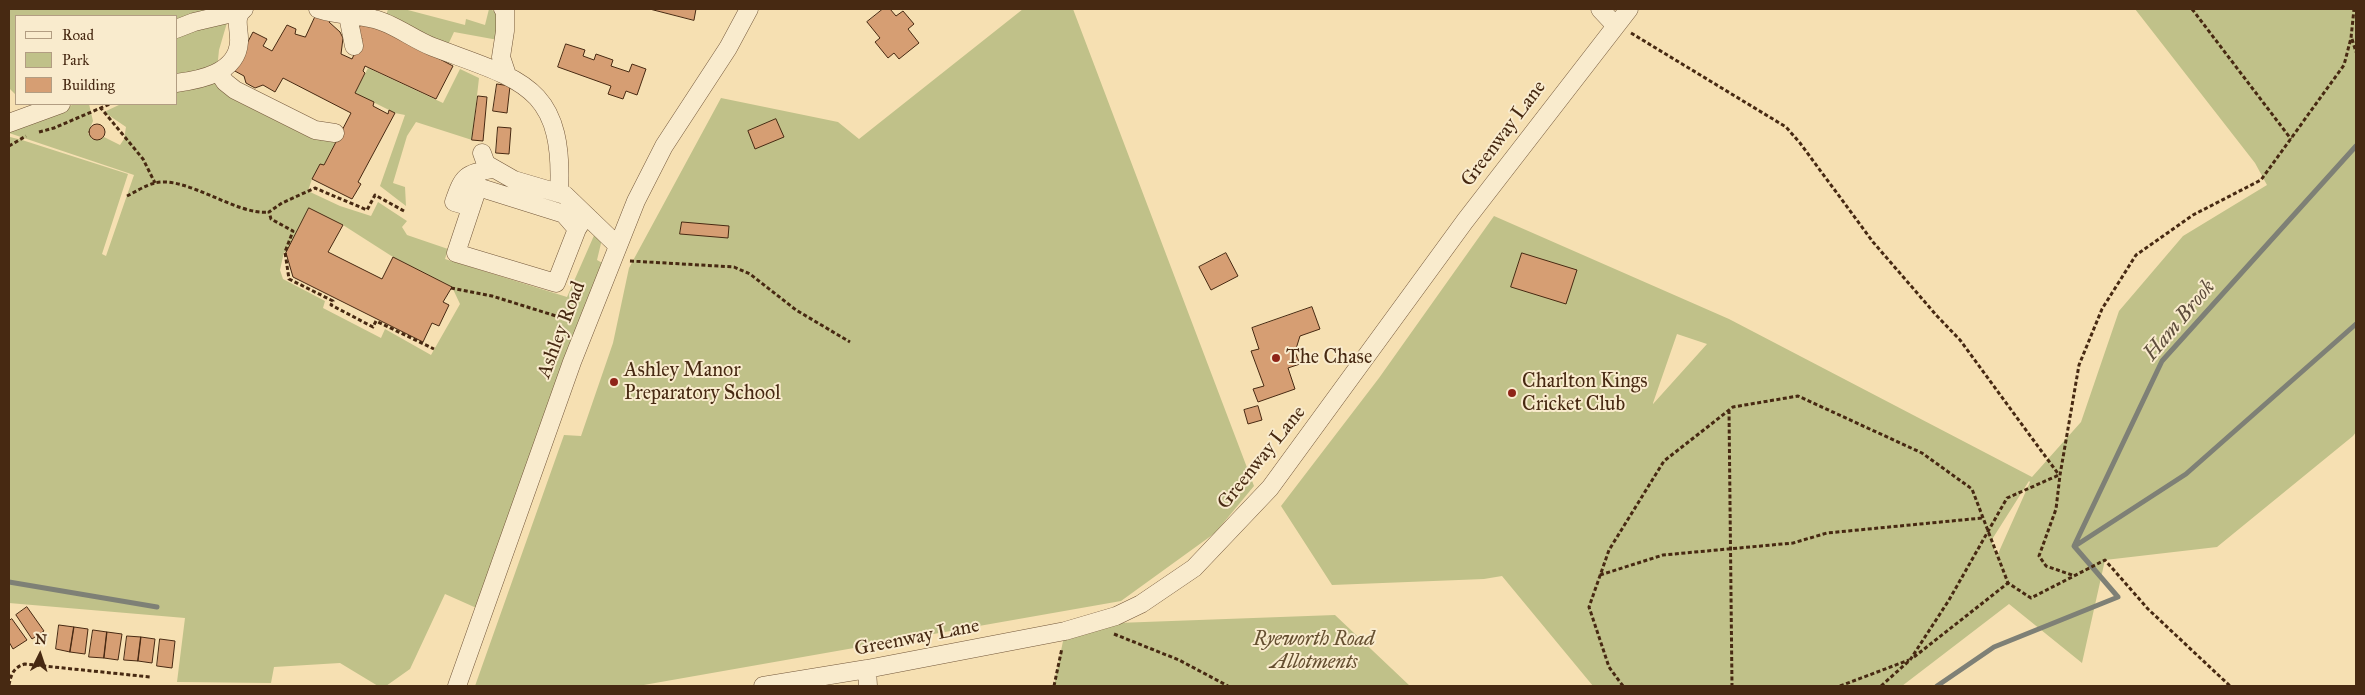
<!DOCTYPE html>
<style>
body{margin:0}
#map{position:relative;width:2365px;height:695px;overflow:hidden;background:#f6e0b2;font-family:"IM FELL Great Primer",serif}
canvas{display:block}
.frame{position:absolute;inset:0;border:10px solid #472912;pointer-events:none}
.legend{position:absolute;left:15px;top:15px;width:162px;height:90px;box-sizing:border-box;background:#f9ebcd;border:1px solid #b29d82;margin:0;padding:6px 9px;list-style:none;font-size:15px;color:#472912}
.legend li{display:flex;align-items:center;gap:10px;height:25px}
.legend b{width:25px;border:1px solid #b29d82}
.north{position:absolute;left:15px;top:630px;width:50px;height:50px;-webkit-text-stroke:4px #f9ebcd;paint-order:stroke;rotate:4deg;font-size:14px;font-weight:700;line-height:20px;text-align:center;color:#472912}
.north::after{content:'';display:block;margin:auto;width:18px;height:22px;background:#472912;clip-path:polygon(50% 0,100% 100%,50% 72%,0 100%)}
</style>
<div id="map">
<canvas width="2365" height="695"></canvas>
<div class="frame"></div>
<ul class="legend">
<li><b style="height:6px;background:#f9ebcd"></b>Road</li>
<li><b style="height:14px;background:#c0c189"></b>Park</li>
<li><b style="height:14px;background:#d69e73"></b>Building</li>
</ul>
<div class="north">N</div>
</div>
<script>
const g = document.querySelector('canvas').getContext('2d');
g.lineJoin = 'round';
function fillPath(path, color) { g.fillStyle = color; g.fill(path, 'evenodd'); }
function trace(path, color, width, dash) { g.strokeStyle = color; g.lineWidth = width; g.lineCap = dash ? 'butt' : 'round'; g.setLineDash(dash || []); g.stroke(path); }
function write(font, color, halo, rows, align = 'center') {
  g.font = font + ' "IM FELL Great Primer",serif'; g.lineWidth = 4; g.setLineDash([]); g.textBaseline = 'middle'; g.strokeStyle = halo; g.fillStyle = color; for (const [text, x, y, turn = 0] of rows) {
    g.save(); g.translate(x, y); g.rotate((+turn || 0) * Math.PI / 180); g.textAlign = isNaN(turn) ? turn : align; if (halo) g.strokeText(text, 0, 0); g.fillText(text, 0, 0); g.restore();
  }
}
fillPath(new Path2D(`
 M9,9H231L219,50L216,80L336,141L324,165L312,179L308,191L340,206L371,216L378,202L407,221L402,227L407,235L448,249L445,259L567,297L596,231L603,235L597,260L606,265L481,610L445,594L410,669L386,686H378L340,663L274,667L271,683L177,682L185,618L9,603V138L10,137L22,140L128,174L102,254L106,256L134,175L9,133V128L75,104H89L93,121L88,133L92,139L99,140L104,137L120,145L124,139L126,127L104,112L121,104H176V16H16V95L9,88ZM309,208L343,225L393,257L452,287L460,304L431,355L385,329L381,338L323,308L325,301L283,279L280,270L284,252L286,253Z
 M388,9H404L465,25L466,19L485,25L489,9L500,13L498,40L454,32L447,47L385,20Z
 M1023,9H1073L1254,486L1215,533L1121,601L638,686H475L564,435L581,436L613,343L629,268L721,98L838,122L859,139Z
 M2135,9H2356V432L2353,436L2217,547L2105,560L2082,663L2009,604L1902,686H1593L1502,576L1484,579L1332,585L1281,506L1379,378L1494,216L1729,319L2032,477L2081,422L2119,311L2183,236L2267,185L2255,163ZM1677,334L1707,344L1653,404V403ZM2029,481L2030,482L1997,556L1991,541Z
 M368,68L443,103L460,69L479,78L472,140L416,122L407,136L393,183L405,187L406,206L380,186L405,115L395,113L355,93Z
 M1335,615L1410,686H1054L1065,631L1090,624Z`), '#c0c189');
trace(new Path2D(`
 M2075,546L2186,474L2356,324
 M9,582L157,607
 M1937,686L1994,647L2118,597L2074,546L2162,361L2356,146`), '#7e8076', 5);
const building = new Path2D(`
 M650,9H696L694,20Z
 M883,9H890L896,16L903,11L914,24L908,29L919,43L899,59L894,53L888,58L875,42L880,38L867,22Z
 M317,13L331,20L329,22L340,32L343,38L341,54L352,59L362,38L356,35L363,19L453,66L436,99L365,66L363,71L365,73L355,93L374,102L373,106L388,114L389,110L395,113L358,182L361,184L352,199L312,179L320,164L324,165L351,113L283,78L275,92L263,85L255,88L246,83L244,76L233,70L253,32L267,39L263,46L272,51L287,25L296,29L295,34L305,37Z
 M566,44L585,50L583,56L594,60L596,54L613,60L611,66L629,72L632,64L646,69L637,95L626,91L623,99L608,94L611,86L558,67Z
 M497,84L510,86L507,113L493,111Z
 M478,96L487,97L483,141L472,140Z
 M776,119L784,137L755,149L748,131Z
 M89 132a8 8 0 1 1 16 0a8 8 0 1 1-16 0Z
 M498,127L511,128L509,154L496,153Z
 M309,208L343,225L328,252L382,279L393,257L452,287L443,302L449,305L439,326L432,323L423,342L293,277L286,253Z
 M682,222L729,226L728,238L680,234Z
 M1226,253L1238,276L1211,290L1199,267Z
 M1522,253L1577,270L1566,304L1511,287Z
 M1312,307L1320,329L1300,336L1295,352L1300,364L1288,368L1295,389L1258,402L1253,389L1264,386L1251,351L1259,349L1252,328Z
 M1258,406L1262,420L1248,424L1244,410Z
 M27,607L44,631L32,639L16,615Z
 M12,619L27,640L13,649L9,642V621Z
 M59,625L74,627L70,652L56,649Z
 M74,627L88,629L85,654L70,652Z
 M93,630L107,632L104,658L89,657Z
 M107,632L122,634L118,660L104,658Z
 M127,636L141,637L138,661L124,660Z
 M141,637L155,639L152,663L138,661Z
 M160,639L175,641L172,668L157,666Z`);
fillPath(building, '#d69e73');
trace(building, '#472912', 1);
const minor = new Path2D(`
 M318,9C339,16 353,14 374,19C393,23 414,40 433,47C520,80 565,84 559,193
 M503,9L505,10V31L501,57L507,75
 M1600,9L1615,25
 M348,16L354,46
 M176,29L194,22L241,11
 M219,73L225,82L235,90L315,130L335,133
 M176,83C200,80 237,73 239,42C240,30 233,17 244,9
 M9,123L61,104
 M482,153L486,164L514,180L565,195L617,245
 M471,207L454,202C463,176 465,174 492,169
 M577,229L564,214L478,187L456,253L556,283L577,229L586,215
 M867,669L868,686
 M457,686L572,362L636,201L664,146L728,48L749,9
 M763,686L867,669L1065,631L1116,616L1141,604L1194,568L1270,488L1465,221L1629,9`);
trace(minor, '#73573a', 19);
trace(new Path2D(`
 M2192,9L2291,139
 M1631,33L1786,127L1800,143L1873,242L1937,316L1960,340L2059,475
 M2352,39L2356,52
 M100,107L143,159L155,183
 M39,132L54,128L110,104
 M9,146L26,136
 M127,196C135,192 146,185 155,183C186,175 237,216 269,212
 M404,211L375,195L367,210L315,188L282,203L269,212L271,219L293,231L285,252L289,279L333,301L331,305L373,327L376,321L434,349
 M630,261L734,267L750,274L796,310L850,342
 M451,288L492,296L569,320L570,317
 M1729,410L1732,686
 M1600,575L1663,555L1793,543L1827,533L1982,518
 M2072,575L2046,566L2039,556L2056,509L2060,475L2079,365L2102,309L2136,255L2193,215L2261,180L2344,65L2351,38L2354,9
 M1114,634L1179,660L1228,686
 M1914,657L2008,583
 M9,685C11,674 14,667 25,664L150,677
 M1054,686L1062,648
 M1623,686L1609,667L1589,607L1609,550L1664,461L1733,407L1798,396L1922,453L1972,489L2008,583L2031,598L2105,560L2148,609L2230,686
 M1840,686L1909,660
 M1881,686L1910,660L1949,600L2007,498L2059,475`), '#472912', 3, [4, 2.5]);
trace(minor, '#f9ebcd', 18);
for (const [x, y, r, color] of [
 [1276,358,5,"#8f2418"],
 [614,382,5,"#8f2418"],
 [1512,393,5,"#8f2418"]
]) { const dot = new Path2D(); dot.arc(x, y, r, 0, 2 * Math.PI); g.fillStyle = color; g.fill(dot); trace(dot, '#f9ebcd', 2); }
write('20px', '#472912', '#f9ebcd', [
 ["Greenway Lane",1504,134,-53],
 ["Ashley Road",562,330,-69],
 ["Greenway Lane",1262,458,-51],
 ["Greenway Lane",917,638,-11]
]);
write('20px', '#472912', '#f9ebcd', [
 ["The Chase",1286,358],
 ["Ashley Manor",624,371],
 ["Preparatory School",624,394],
 ["Charlton Kings",1522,382],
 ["Cricket Club",1522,405]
], 'left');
write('italic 20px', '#654f30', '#f9ebcd', [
 ["Ryeworth Road",1314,640],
 ["Allotments",1314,663]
]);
write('italic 21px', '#5e4d3c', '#f9ebcd', [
 ["Ham Brook",2180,321,-50]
]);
</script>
